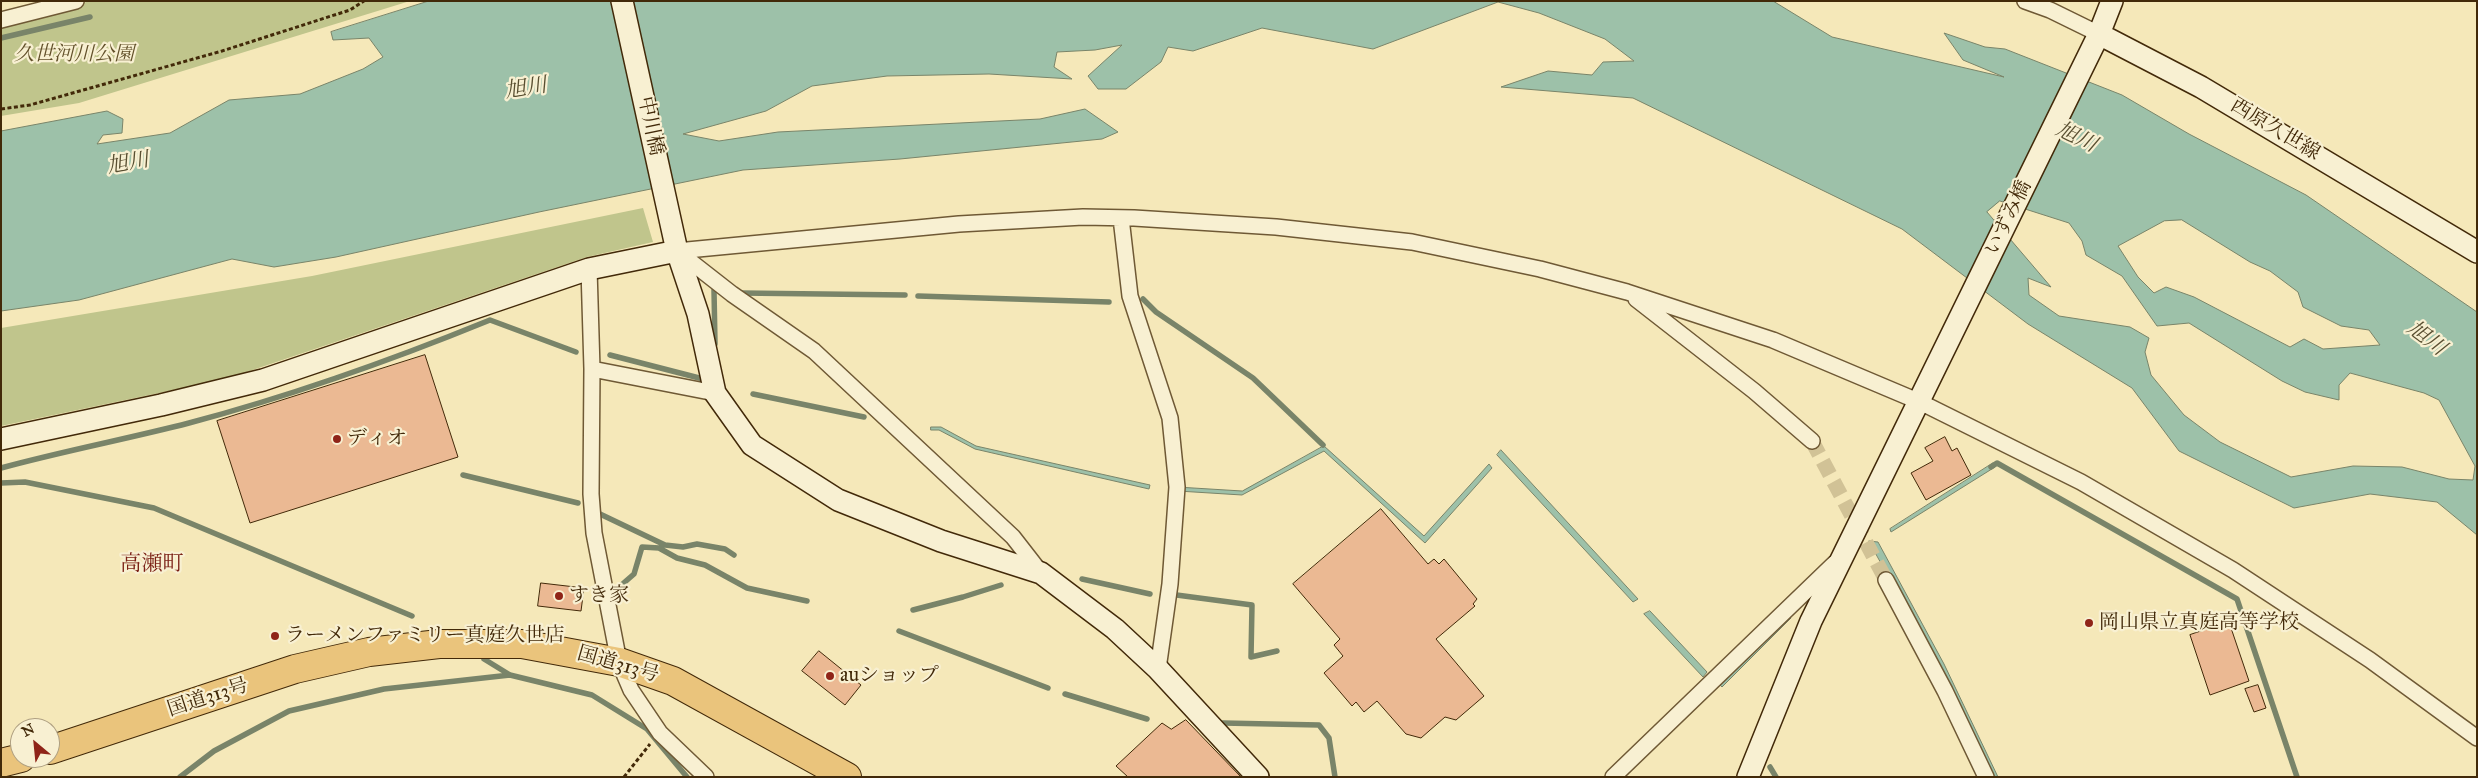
<!DOCTYPE html>
<meta charset="utf-8">
<style>
body{margin:0}
#map{position:relative;width:2478px;height:778px;overflow:hidden;background:#f5e8b9;font-family:"IM FELL Great Primer",serif}
canvas{display:block}
.frame{position:absolute;inset:0;border:2px solid #422909;pointer-events:none}
.north{position:absolute;left:10px;top:718px;width:50px;height:50px;box-sizing:border-box;background:#f8f0d2;border:1px solid #afa082;border-radius:50%;rotate:332deg;font-size:14px;font-weight:700;line-height:20px;text-align:center;color:#422909}
.north::after{content:'';display:block;margin:auto;width:18px;height:22px;background:#8f2418;clip-path:polygon(50% 0,100% 100%,50% 72%,0 100%)}
</style>
<div id="map">
<canvas width="2478" height="778"></canvas>
<div class="frame"></div>
<div class="north">N</div>
</div>
<script>
const g = document.querySelector('canvas').getContext('2d');
g.lineJoin = 'round';
function fillPath(path, color) { g.fillStyle = color; g.fill(path, 'evenodd'); }
function trace(path, color, width, dash) { g.strokeStyle = color; g.lineWidth = width; g.lineCap = dash ? 'butt' : 'round'; g.setLineDash(dash || []); g.stroke(path); }
function write(font, color, halo, rows, align = 'center') {
  g.font = font + ' "IM FELL Great Primer","Noto Serif JP",serif'; g.lineWidth = 4.5; g.setLineDash([]); g.textBaseline = 'middle'; g.strokeStyle = halo; g.fillStyle = color; for (const [text, x, y, turn = 0] of rows) {
    g.save(); g.translate(x, y); g.rotate((+turn || 0) * Math.PI / 180); g.textAlign = isNaN(turn) ? turn : align; if (halo) g.strokeText(text, 0, 0); g.fillText(text, 0, 0); g.restore();
  }
}
fillPath(new Path2D(`
 M90,1H410L79,103L1,116V25Z
 M643,208L653,242L587,257L226,379L1,426V328L312,276Z`), '#c0c58c');
const water = new Path2D(`
 M429,1H1773L1832,37L2004,77L1963,60L1944,33L1985,47L2005,49L2122,95L2189,134L2306,195L2477,312V535L2437,502L2370,494L2294,508L2179,451L2132,388L2028,324L1902,229L1633,98L1501,87L1548,71L1592,75L1603,62L1634,61L1605,39L1539,13L1498,2L1373,49L1262,28L1193,51L1168,47L1161,62L1126,89H1098L1088,76L1122,45L1095,50L1057,52L1054,67L1072,79L989,74L887,76L812,86L766,111L683,134L719,141L778,132L1040,119L1085,109L1118,132L1102,139L900,159L743,170L539,212L336,257L274,267L232,259L79,300L1,311V131L107,111L123,119L122,133L103,135L97,144L170,133L229,100L300,94L363,69L383,57L369,38L333,40L331,32ZM2000,201L2069,223L2082,241L2086,255L2122,276L2157,326L2189,323L2282,381L2305,392L2339,400V385L2350,373L2424,393L2439,400L2475,466L2473,480L2449,479L2402,467L2353,466L2291,477L2220,442L2184,415L2151,375L2145,352L2149,338L2130,327L2059,316L2029,295L2028,278L2051,287L1987,212ZM2182,220L2250,262L2270,271L2298,292L2303,307L2341,326L2369,330L2380,345L2323,349L2304,339L2290,347L2194,297L2166,287L2154,293L2138,277L2118,246L2164,221Z
 M931,427H941L976,446L1150,485L1149,489L975,449L939,430H931Z
 M1324,446L1424,536L1489,464L1492,468L1425,543L1324,451L1242,495L1178,491L1177,487L1242,491Z
 M1501,450L1638,599L1633,602L1497,455Z
 M1993,463H1996L1995,467L1891,532L1890,529Z
 M1869,541L1878,542L1944,664L1998,777H1990L1939,668Z
 M1650,611L1707,672L1703,677L1644,614Z
 M1789,615L1791,618L1722,687L1719,684Z`);
fillPath(water, '#9dc1a9');
trace(water, '#798469', 1);
trace(new Path2D(`
 M1,38L90,17
 M714,290L715,344
 M740,293L905,295
 M918,296L1109,302
 M1143,299L1156,312L1253,378L1323,445
 M610,355L707,380
 M753,394L864,417
 M1991,467L1997,463L2237,599L2297,777
 M1,468C63,451 127,439 189,423C291,396 392,360 490,320L576,352
 M463,475L578,503
 M1,483L25,482L154,508L412,616
 M600,514L665,545L683,547L697,544L725,549L734,555
 M1082,579L1150,594
 M618,588L634,574L642,547L659,548L677,558L705,565L747,588L807,601
 M1169,594L1252,605L1251,657L1277,651
 M913,610L963,597L1001,585
 M899,631L1048,688
 M484,659L510,675L592,695L647,729L687,777
 M1065,694L1147,719
 M1223,723L1319,725L1329,738L1335,777
 M1770,767L1776,777
 M180,777L214,751L289,711L384,689L510,675`), '#798469', 5.5);
const building = new Path2D(`
 M425,355L458,457L250,523L217,421Z
 M1945,437L1952,451L1957,448L1971,475L1926,500L1911,473L1933,461L1925,448Z
 M1381,509L1428,564L1434,559L1439,564L1444,559L1477,599L1473,604L1475,606L1436,639L1484,696L1456,720L1445,717L1421,738L1406,734L1377,701L1364,712L1356,702L1352,706L1324,673L1343,656L1334,645L1340,639L1293,584Z
 M541,583L584,588L581,611L538,606Z
 M2229,622L2249,681L2210,695L2190,635Z
 M819,651L861,685L845,705L802,671Z
 M2258,685L2266,708L2254,712L2245,689Z
 M1186,720L1241,777H1128L1116,766L1162,723L1171,729Z`);
fillPath(building, '#ebb993');
trace(building, '#422909', 1);
trace(new Path2D(`
 M1812,441L1886,580`), '#d1c296', 15, [15, 8]);
const street = new Path2D(`
 M2025,1L2050,10L2099,34
 M1,20L76,1
 M1121,218L1130,296L1170,418L1177,487L1170,584L1158,669
 M677,251L959,224L1083,217L1134,218L1276,227L1412,242L1540,269L1627,292L1773,340L1920,402L2081,482L2233,570L2370,660L2477,738
 M677,251L732,294L814,351L1013,537L1041,573
 M589,269L592,369L591,494L594,533L619,662L631,690L660,733L706,777
 M1636,299L1754,391L1812,441
 M592,369L715,393
 M1886,580L1945,691L1986,777
 M1613,777L1835,563`);
const secondary = new Path2D(`
 M622,1L677,251L698,314L715,393L752,445L838,500L941,541L1041,573L1115,629L1158,669L1258,777
 M2099,34L2201,87L2477,252
 M1,439L161,405L263,380L589,269L677,251
 M1748,777L1811,621L2099,34L2112,1`);
const highway = new Path2D(`
 M50,750L295,669L369,652L439,644H522L619,662L673,681L847,777
 M1,763L21,758`);
trace(street, '#6f5935', 18);
trace(secondary, '#422909', 24);
trace(highway, '#422909', 30);
trace(new Path2D(`
 M1,109L30,105L222,51L350,10L364,1
 M624,777L650,744`), '#422909', 3, [4, 2.5]);
trace(street, '#f8f0d2', 15);
trace(secondary, '#f8f0d2', 21);
trace(highway, '#eac47c', 28);
for (const [x, y, r, color] of [
 [337,439,5,"#8f2418"],
 [559,596,5,"#8f2418"],
 [2089,623,5,"#8f2418"],
 [275,636,5,"#8f2418"],
 [830,676,5,"#8f2418"]
]) { const dot = new Path2D(); dot.arc(x, y, r, 0, 2 * Math.PI); g.fillStyle = color; g.fill(dot); trace(dot, '#f8f0d2', 2); }
write('italic 20px', '#62502a', '#f8f0d2', [
 ["久世河川公園",74,55]
]);
write('20px', '#422909', '#f8f0d2', [
 ["中川橋",650,126,78],
 ["西原久世線",2275,130,31],
 ["いずみ橋",2009,218,-64],
 ["国道313号",618,665,16],
 ["国道313号",208,698,-18]
]);
write('20px', '#422909', '#f8f0d2', [
 ["ディオ",347,439],
 ["すき家",569,596],
 ["岡山県立真庭高等学校",2099,623],
 ["ラーメンファミリー真庭久世店",285,636],
 ["auショップ",840,676]
], 'left');
write('italic 21px', '#594f31', '#f8f0d2', [
 ["旭川",526,89,-9],
 ["旭川",2076,138,26],
 ["旭川",128,164,-10],
 ["旭川",2426,339,37]
]);
write('21px', '#7a1f14', '#f8f0d2', [
 ["高瀬町",152,565]
]);
</script>
